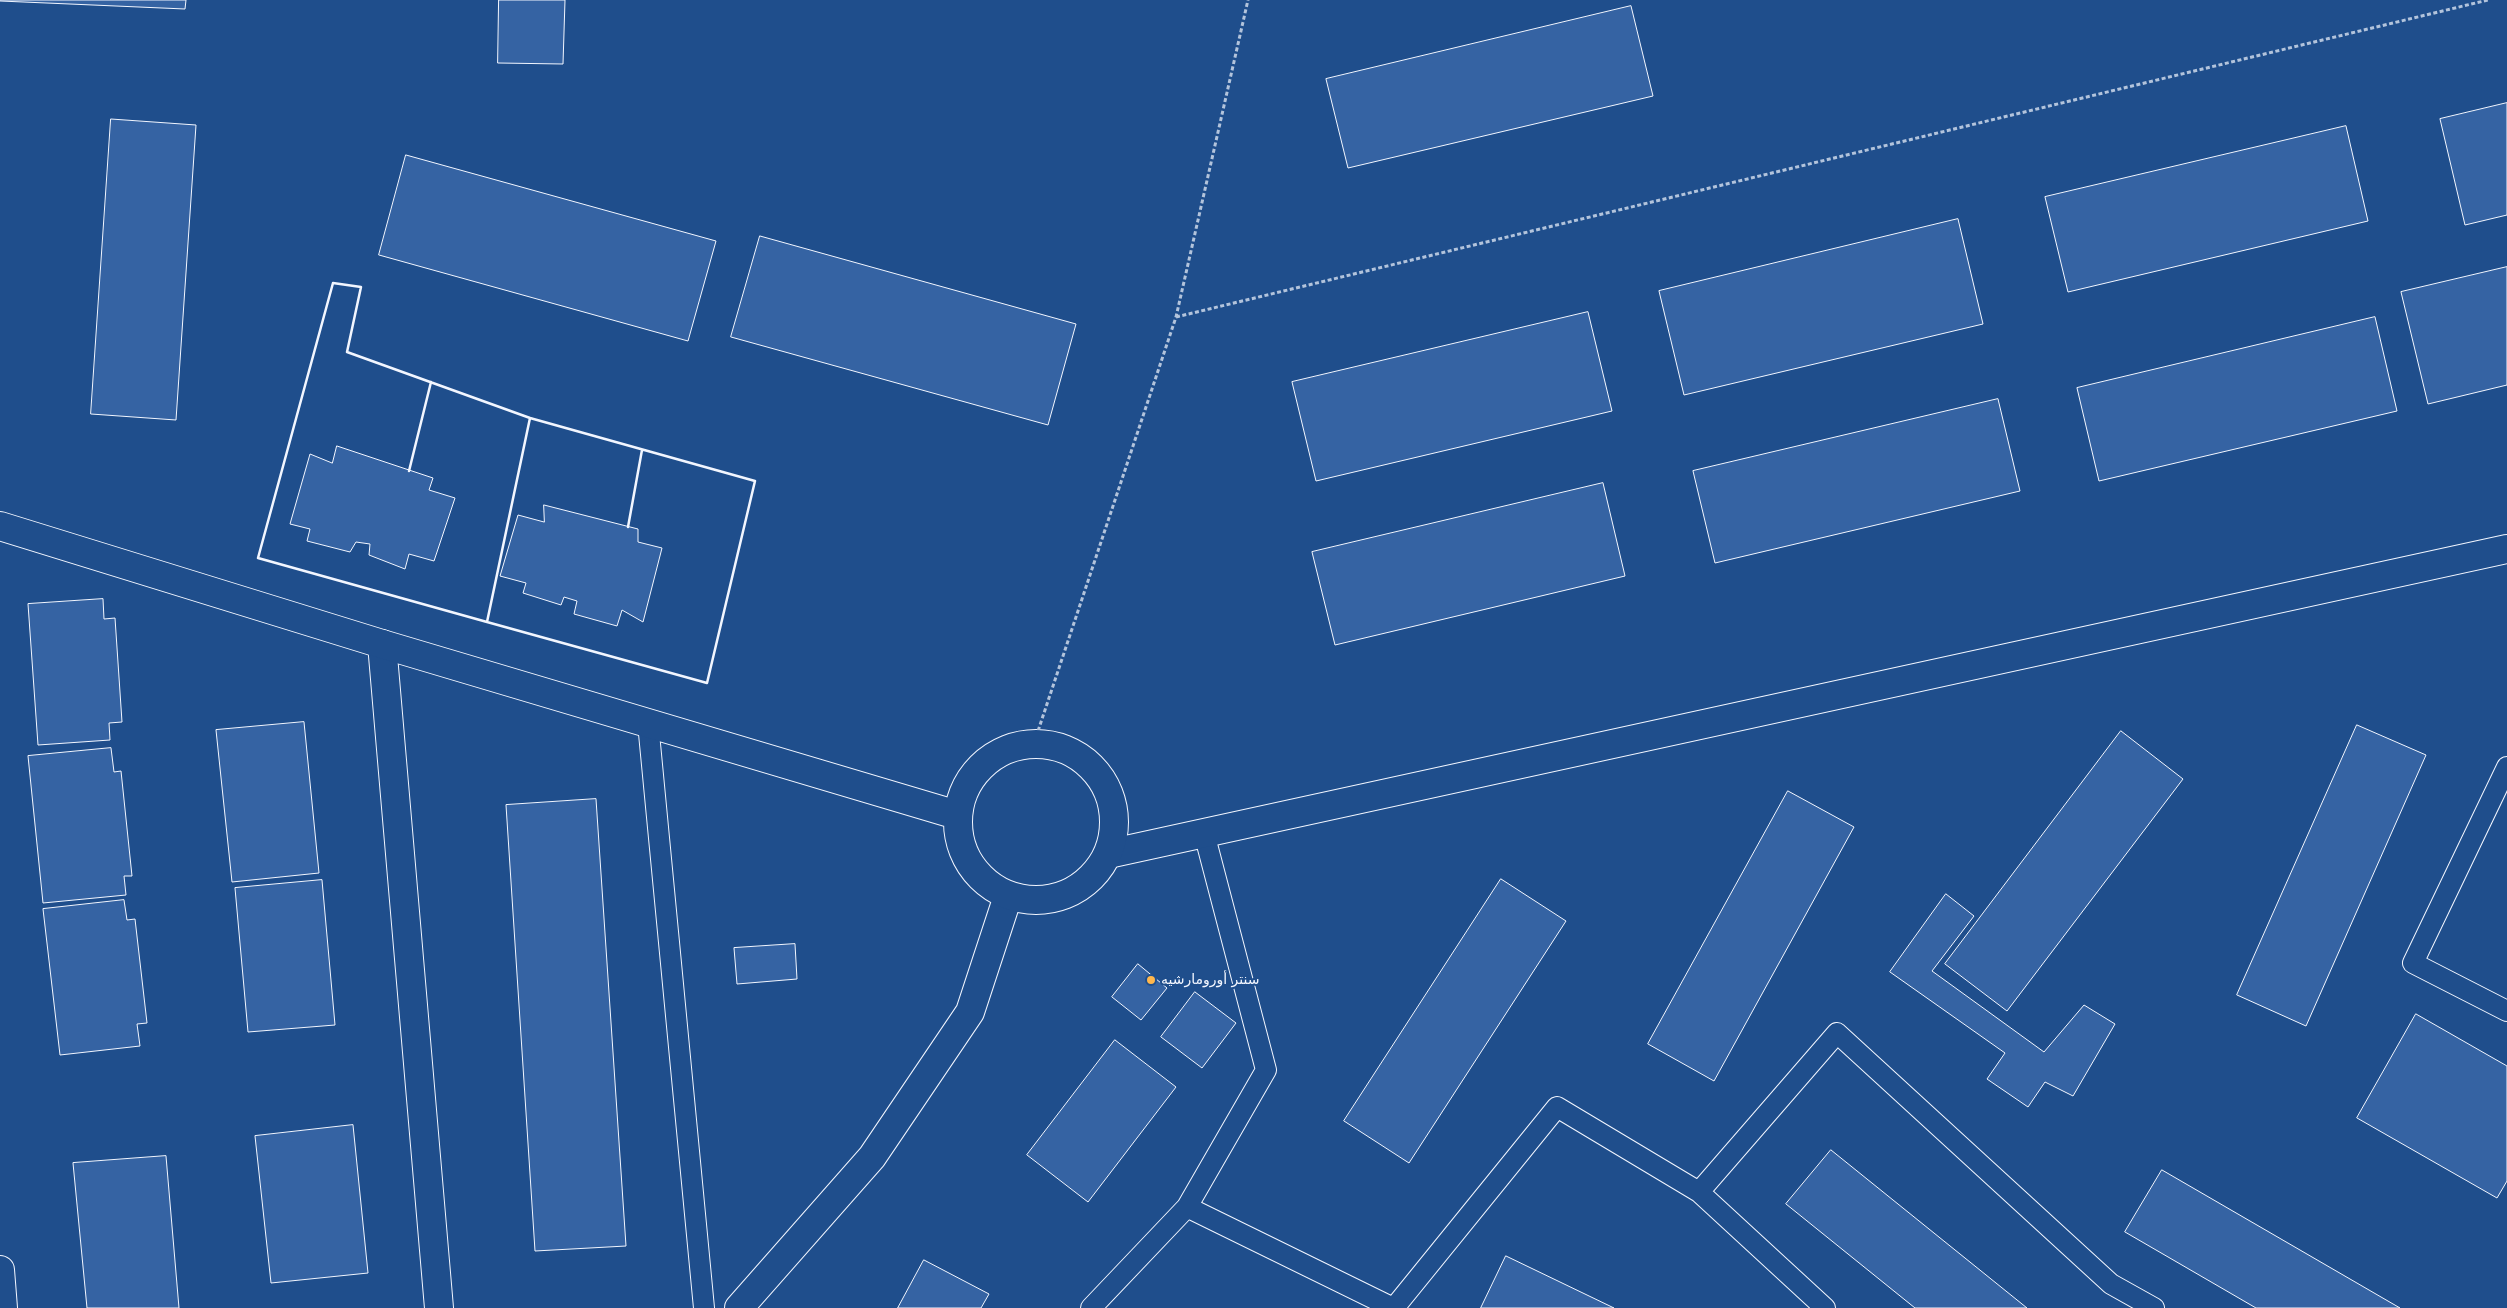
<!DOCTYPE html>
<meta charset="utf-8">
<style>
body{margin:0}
canvas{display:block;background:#1f4e8c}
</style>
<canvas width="2507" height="1308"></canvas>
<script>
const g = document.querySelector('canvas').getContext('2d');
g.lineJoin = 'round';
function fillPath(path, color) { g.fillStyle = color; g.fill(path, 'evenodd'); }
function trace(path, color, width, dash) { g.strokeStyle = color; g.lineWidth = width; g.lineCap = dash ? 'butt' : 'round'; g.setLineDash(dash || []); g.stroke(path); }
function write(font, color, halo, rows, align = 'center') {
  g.font = font + ' "DejaVu Sans",Cairo,sans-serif'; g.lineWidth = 4; g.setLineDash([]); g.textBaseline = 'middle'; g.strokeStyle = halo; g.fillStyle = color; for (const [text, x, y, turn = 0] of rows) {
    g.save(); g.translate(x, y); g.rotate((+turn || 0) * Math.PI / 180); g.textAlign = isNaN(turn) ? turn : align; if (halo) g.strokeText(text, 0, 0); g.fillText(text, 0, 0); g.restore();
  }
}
const building = new Path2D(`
 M0,0H186L185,9L0,1Z
 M499,0H565L563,64L498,63Z
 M1631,6L1653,96L1348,168L1326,79Z
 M2507,103V215L2465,225L2440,119Z
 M111,119L196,125L176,420L91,414Z
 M2346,126L2368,221L2068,292L2045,197Z
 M406,155L716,241L688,341L379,255Z
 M1958,219L1983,324L1684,395L1659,291Z
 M760,236L1076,324L1048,425L731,337Z
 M2507,267V385L2428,404L2401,292Z
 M1588,312L1612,411L1316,481L1292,382Z
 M2375,317L2397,411L2099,481L2077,388Z
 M1998,399L2020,491L1715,563L1693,471Z
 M337,446L433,478L429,490L455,498L434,561L409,554L405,569L369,555L370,544L356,542L350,552L307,541L310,529L290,524L310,454L332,463Z
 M1603,483L1625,576L1335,645L1312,552Z
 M544,505L638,529V542L662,548L643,622L622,610L617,626L574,614L577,601L564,597L561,605L523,593L526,583L500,576L518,515L544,522Z
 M103,599L104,619L115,618L122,722L109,723L110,740L38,745L28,604Z
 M304,722L319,873L232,882L216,730Z
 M2357,725L2426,755L2306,1026L2237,995Z
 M2121,731L2183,779L2007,1011L1945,964Z
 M111,748L114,772L121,771L132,876H124L126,895L43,903L28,756Z
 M1788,791L1854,827L1714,1081L1648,1044Z
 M596,799L626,1246L535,1251L506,805Z
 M1501,879L1566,921L1409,1163L1344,1121Z
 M322,880L335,1025L248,1032L235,888Z
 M1946,894L1974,916L1932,971L2044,1052L2084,1005L2115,1024L2073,1096L2045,1082L2028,1107L1987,1079L2005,1053L1890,972Z
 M124,900L127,920L135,919L147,1023L137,1024L140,1046L60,1055L43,909Z
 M795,944L797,979L737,984L734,948Z
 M1138,964L1167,988L1141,1020L1112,997Z
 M1195,992L1236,1023L1202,1068L1161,1037Z
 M2416,1014L2507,1066V1181L2497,1198L2357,1118Z
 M1115,1040L1176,1087L1088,1202L1027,1155Z
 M353,1125L368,1273L271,1283L255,1136Z
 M1831,1150L2027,1308H1915L1786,1204Z
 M166,1156L179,1308H87L73,1163Z
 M2162,1170L2400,1308H2256L2125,1232Z
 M1506,1256L1614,1308H1481Z
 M924,1260L989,1294L981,1308H898Z`);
fillPath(building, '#3563a3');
trace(building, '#f2f6ff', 1);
const service = new Path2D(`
 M648,723L704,1308
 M2507,767L2413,963L2507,1011
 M1699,1192L1837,1033L2111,1284L2154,1308
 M1187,1207L1393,1308
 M1091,1308L1187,1207L1266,1070L1204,833
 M1394,1308L1557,1107L1699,1192L1825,1308`);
const minor = new Path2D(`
 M382,644L439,1308
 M1108,854L2507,549
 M739,1308L872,1157L970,1012L1008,896`);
const tertiary = new Path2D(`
 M0,526L382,644L957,815
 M958 822a78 78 0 1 1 156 0a78 78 0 1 1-156 0Z
 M0,1270L3,1308`);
trace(service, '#f2f6ff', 22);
trace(minor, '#f2f6ff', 30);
trace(tertiary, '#f2f6ff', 30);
trace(new Path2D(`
 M1176,317L2488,0
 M1034,743L1176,317L1248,0`), '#b3c4dc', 3, [4, 2.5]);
trace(service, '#1f4e8c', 20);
trace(minor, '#1f4e8c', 28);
trace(tertiary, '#1f4e8c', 28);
trace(new Path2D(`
 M333,283L361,287L347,352L530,418L487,622L258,558Z
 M409,471L431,382
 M628,527L642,450
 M487,622L707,683L755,481L530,418`), '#f2f6ff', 2.5);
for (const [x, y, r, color] of [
 [1151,980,5,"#ffb74d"]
]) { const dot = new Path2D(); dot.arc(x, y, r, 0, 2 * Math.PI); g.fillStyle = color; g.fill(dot); trace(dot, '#1f4e8c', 2); }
write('14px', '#f2f6ff', '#1f4e8c', [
 ["سنتر أورومارشيه",1161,980]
], 'left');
</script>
